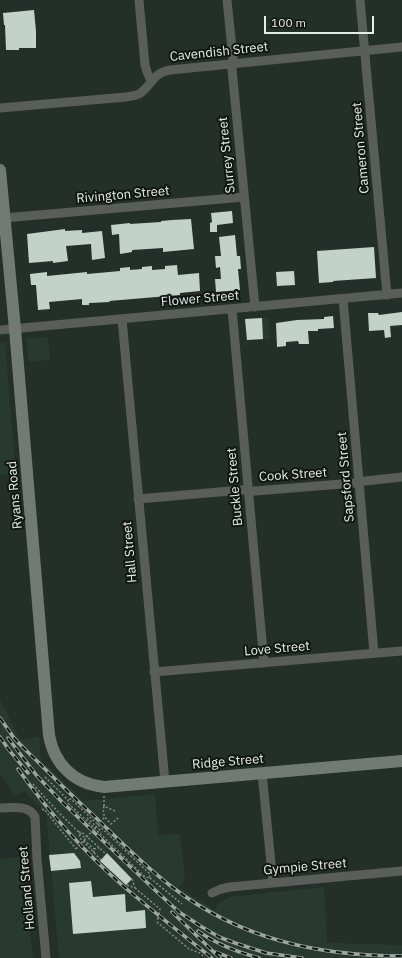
<!DOCTYPE html>
<style>
body{margin:0}
#map{position:relative;width:402px;height:958px;overflow:hidden;background:#242f29;font-family:"IBM Plex Sans",sans-serif}
canvas{display:block}
.scale{position:absolute;left:264px;top:16px;width:110px;height:18px;box-sizing:border-box;border:2px solid #e5ede8;border-top:0;padding-left:5px;font-size:12px;line-height:14px;white-space:nowrap;color:#e5ede8;-webkit-text-stroke:3px #111613;paint-order:stroke}
</style>
<div id="map">
<canvas width="402" height="958"></canvas>
<div class="scale">100 m</div>
</div>
<script>
const g = document.querySelector('canvas').getContext('2d');
g.lineJoin = 'round';
function fillPath(path, color) { g.fillStyle = color; g.fill(path, 'evenodd'); }
function trace(path, color, width, dash) { g.strokeStyle = color; g.lineWidth = width; g.lineCap = dash ? 'butt' : 'round'; g.setLineDash(dash || []); g.stroke(path); }
function write(font, color, halo, rows, align = 'center') {
  g.font = font + ' "IBM Plex Sans",sans-serif'; g.lineWidth = 4; g.setLineDash([]); g.textBaseline = 'middle'; g.strokeStyle = halo; g.fillStyle = color; for (const [text, x, y, turn = 0] of rows) {
    g.save(); g.translate(x, y); g.rotate((+turn || 0) * Math.PI / 180); g.textAlign = isNaN(turn) ? turn : align; if (halo) g.strokeText(text, 0, 0); g.fillText(text, 0, 0); g.restore();
  }
}
fillPath(new Path2D(`
 M268,317L270,339L246,341L245,319Z
 M48,337L50,360L29,362L26,339Z
 M0,343H5L16,474L0,475Z
 M0,700L17,734L21,740L39,737L41,760L84,801L155,794L158,835L180,834L185,880L179,887L198,900L215,910L218,904L230,897L324,887L327,943L402,945V958H208L201,952L199,956L202,958H59L46,813L23,790L20,793H18L16,795L12,796L10,788L0,773Z
 M22,857L33,958H0V859Z`), '#283a30');
fillPath(new Path2D(`
 M34,10L36,31V48H19V50H6L5,25H4L3,13Z
 M232,211L233,223L217,225V232H210V223L212,222L211,213Z
 M191,219L194,249L163,252V248L132,250V252L120,254L119,234L112,235L111,225L130,223V224L161,222V221L172,220Z
 M65,229V231L82,230V233L102,231L105,258L92,260L91,244L66,246L68,261L53,263V261L29,263L27,234Z
 M235,235L237,256H240L241,269H238L240,290L216,292L215,279H221L220,267L216,268L215,256H221L219,237Z
 M374,247L376,278L333,281V282L319,283L317,251Z
 M177,265L178,275L199,273L200,291L180,293V295L109,301L110,302L89,303V305H82V299L49,302L50,309L38,310L36,285H31L30,274L47,272V276L87,272V274L120,271V268L130,267V270L142,269V267L152,266V270L165,269V266Z
 M294,271L295,285L277,286L276,272Z
 M402,312V325L390,326L391,337L385,338L384,330L369,331L368,313H378L379,315Z
 M333,316L334,328L318,329V331H308L309,344H299L298,341L286,342V346L277,347L276,323L297,320L324,319V317Z
 M262,318L263,339L247,340L245,319Z
 M74,853L80,861L81,868L51,871L49,855Z
 M107,853L132,879L126,885L100,861Z
 M91,881L93,897L125,894L126,912L145,910L146,928L73,934L69,883Z`), '#c3d2c9');
trace(new Path2D(`
 M45,777L68,800V803L145,877L150,878L149,873L71,799L68,800
 M33,784L59,813L86,839
 M104,796V806L115,811
 M104,806C102,816 105,817 111,824L118,818
 M42,810L44,809L76,849
 M87,818L102,832
 M84,840L94,849
 M94,853V849L99,848
 M101,860L80,838L79,832L83,833L106,854
 M150,878L182,904
 M127,885L135,888L132,879
 M135,888L160,909L159,914
 M158,918L157,922L189,949L200,953L205,958`), '#838d87', 1.5, [2, 2]);
trace(new Path2D(`
 M139,0L145,65L147,72L151,81
 M227,0L233,58L232,69L255,307
 M360,0L387,295
 M0,108L126,97C131,96 135,96 139,94C152,86 152,73 170,70L402,47
 M4,218L244,197
 M343,299L374,653
 M232,309L264,663
 M122,319L165,782
 M0,330L402,293
 M138,499L242,490L255,491L354,483L365,481L402,477
 M154,672L402,651
 M262,773L273,883
 M0,808C12,808 28,804 35,817L37,859L46,958
 M212,893L221,889L230,887L402,871`), '#595e5b', 9);
trace(new Path2D(`
 M0,170L15,329L49,735C54,764 74,784 104,787L402,761`), '#717a75', 12);
const rail = new Path2D(`
 M0,718C5,725 9,731 14,738C21,746 30,754 37,761C55,779 73,797 92,814C118,839 143,865 172,887C240,939 318,956 402,956
 M0,737L9,750L28,773
 M8,738L37,776L62,802L156,891L179,912L202,927L219,937L235,943L266,953L302,958
 M18,769C48,811 83,851 122,885C151,910 182,934 212,958
 M172,912L220,958
 M198,931C216,944 237,952 259,958
 M216,952L231,958`);
trace(rail, '#9da6a1', 3.5);
trace(rail, '#111613', 2, [6]);
trace(new Path2D(`
 M76,849L105,817
 M158,918L159,914`), '#838d87', 1.5, [2, 2]);
write('13px', '#e5ede8', '#111613', [
 ["Cavendish Street",219,52,-6],
 ["Cameron Street",361,148,-95],
 ["Surrey Street",227,155,-96],
 ["Rivington Street",123,195,-5],
 ["Flower Street",200,299,-5],
 ["Cook Street",293,475,-4],
 ["Sapsford Street",346,477,-95],
 ["Buckle Street",235,487,-95],
 ["Ryans Road",15,495,-95],
 ["Hall Street",130,552,-95],
 ["Love Street",277,649,-5],
 ["Ridge Street",228,762,-5],
 ["Gympie Street",305,867,-5],
 ["Holland Street",27,888,-95]
]);
</script>
